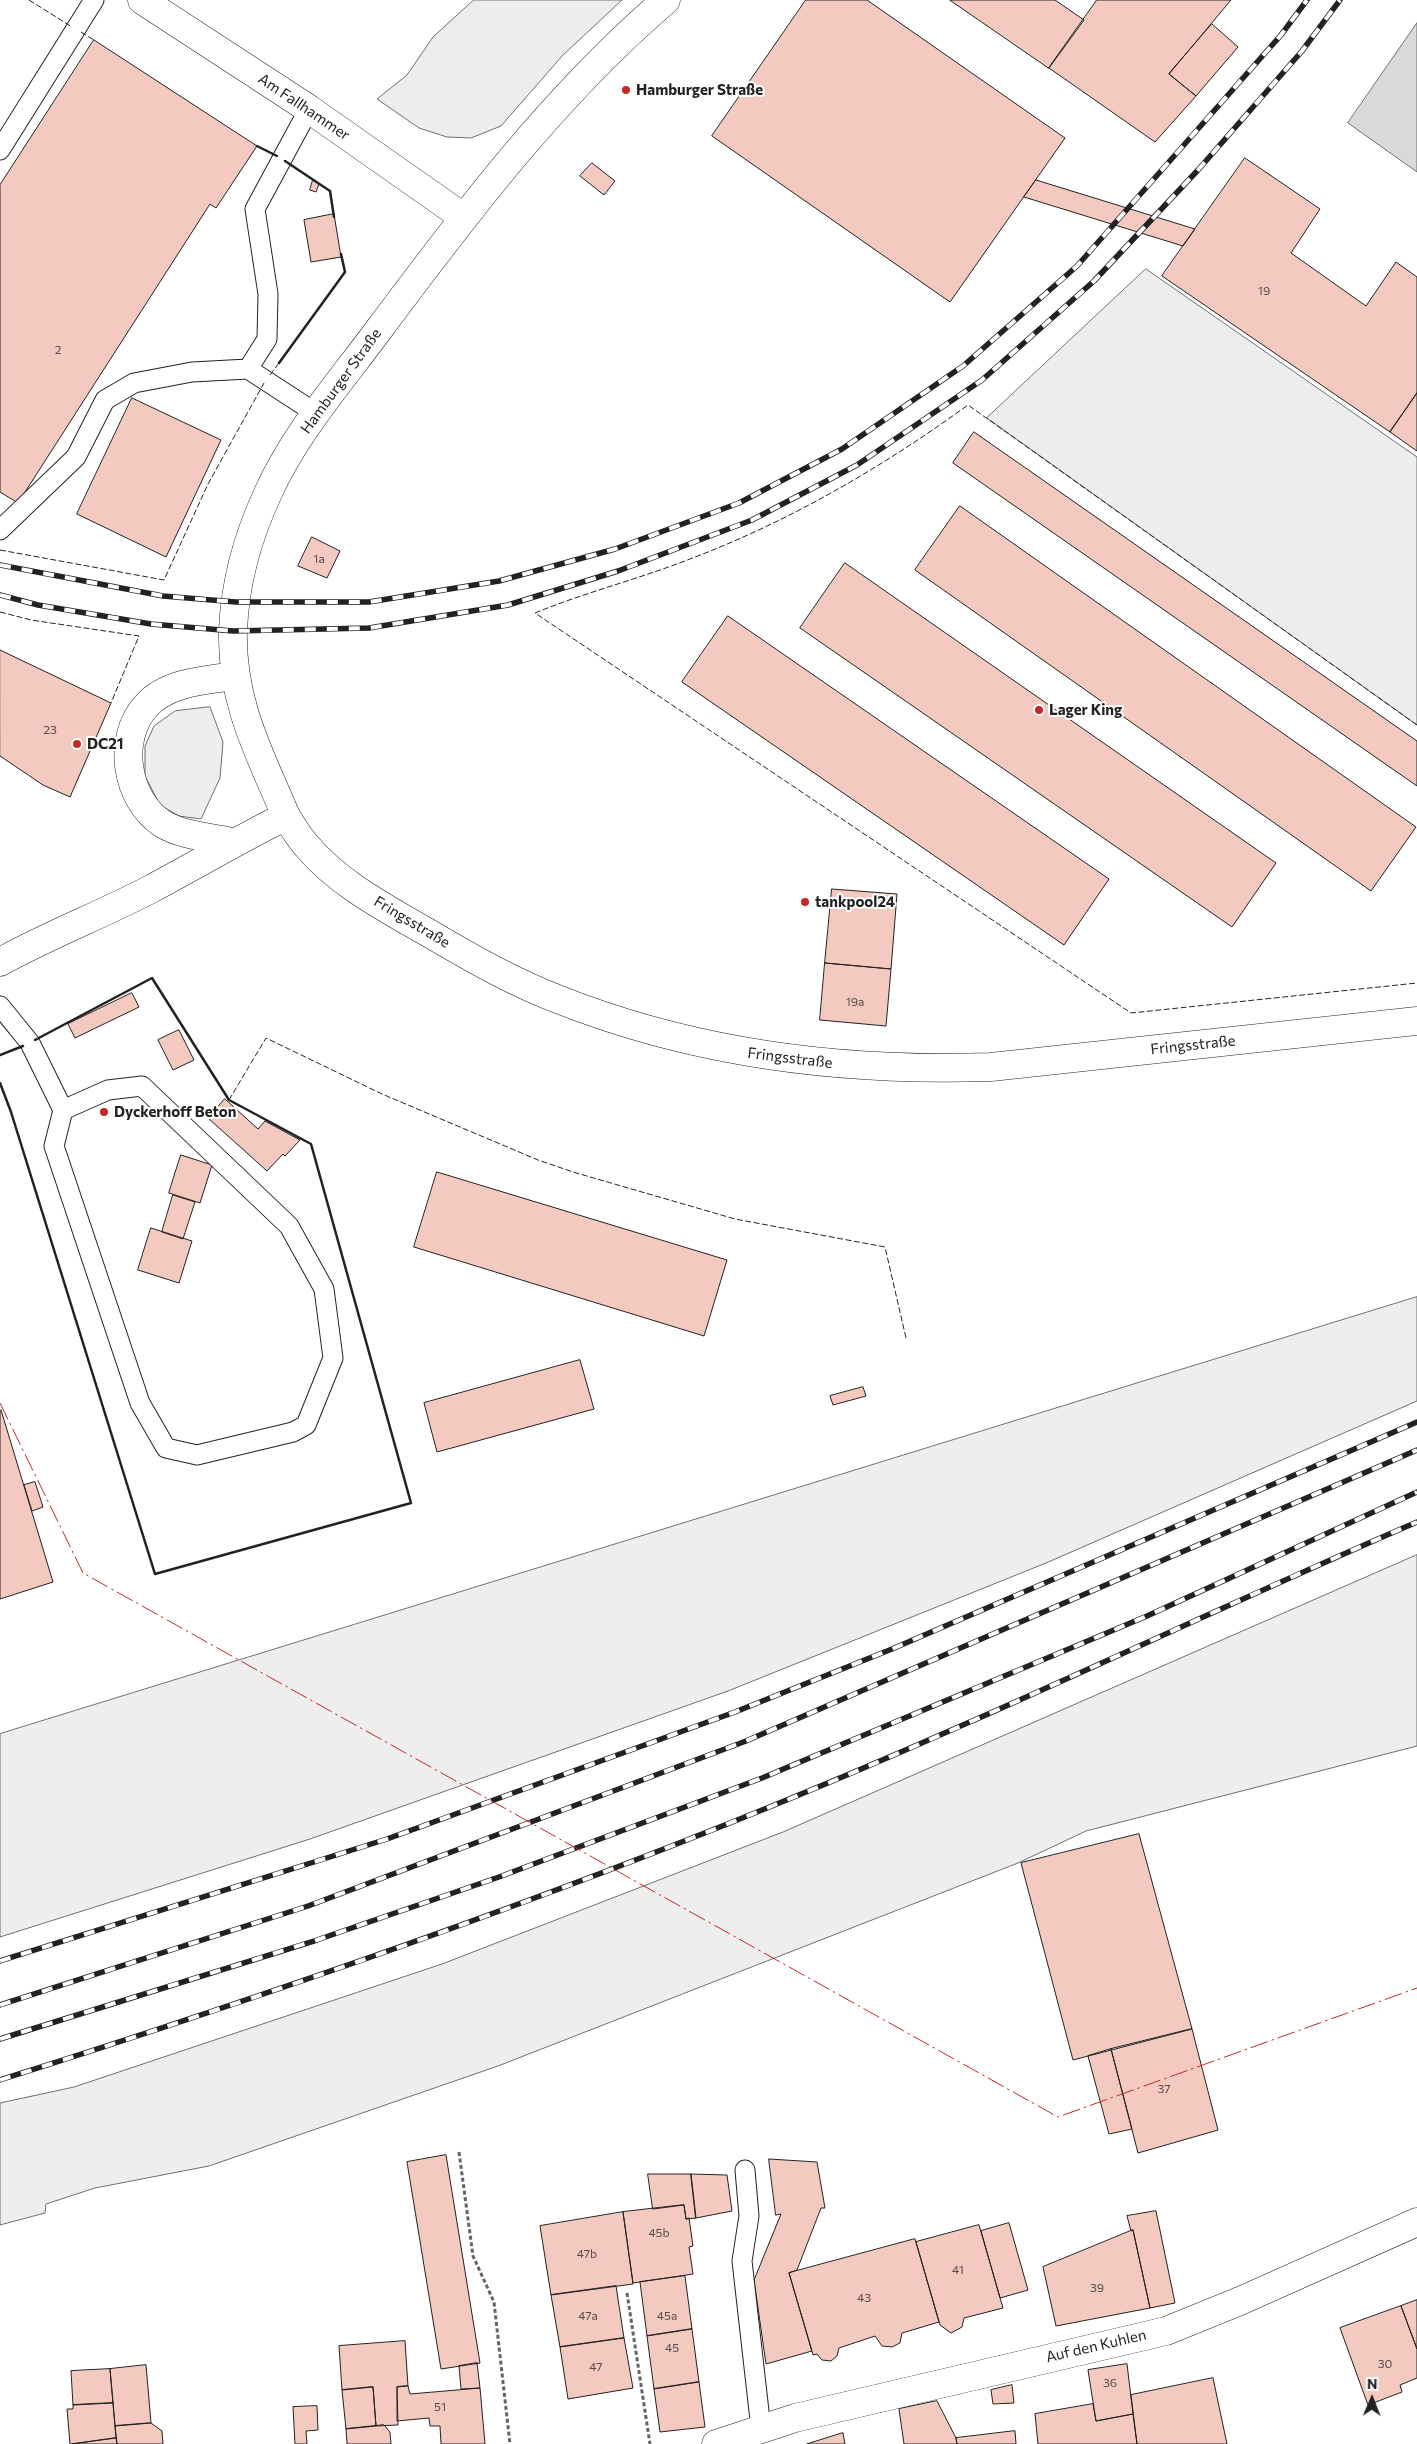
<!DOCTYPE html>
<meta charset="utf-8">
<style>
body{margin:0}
#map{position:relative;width:1417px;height:2444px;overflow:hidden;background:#fff;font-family:Commissioner,sans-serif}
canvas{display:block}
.north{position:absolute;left:1347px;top:2374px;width:50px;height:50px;-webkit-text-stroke:4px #fff;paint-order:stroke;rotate:1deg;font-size:14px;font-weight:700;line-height:20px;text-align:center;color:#222}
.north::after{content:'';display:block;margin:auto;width:18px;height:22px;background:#222;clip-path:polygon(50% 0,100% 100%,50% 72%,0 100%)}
</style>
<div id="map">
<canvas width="1417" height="2444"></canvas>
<div class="north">N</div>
</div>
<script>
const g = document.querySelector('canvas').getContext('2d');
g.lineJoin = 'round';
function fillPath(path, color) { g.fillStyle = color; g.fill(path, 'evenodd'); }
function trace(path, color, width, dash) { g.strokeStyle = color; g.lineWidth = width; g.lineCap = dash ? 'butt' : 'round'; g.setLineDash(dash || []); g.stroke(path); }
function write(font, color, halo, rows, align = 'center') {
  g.font = font + ' Commissioner,sans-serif'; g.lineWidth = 4; g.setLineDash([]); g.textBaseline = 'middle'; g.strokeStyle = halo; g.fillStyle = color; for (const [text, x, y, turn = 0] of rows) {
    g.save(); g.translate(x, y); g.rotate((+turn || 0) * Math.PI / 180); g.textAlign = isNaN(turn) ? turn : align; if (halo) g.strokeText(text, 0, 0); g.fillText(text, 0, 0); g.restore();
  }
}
const green = new Path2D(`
 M210,707L223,742L220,778L201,819L179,816L160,805L145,776V746L154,726L175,711Z
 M1417,1297V1401L1046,1563L728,1691L310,1839L0,1937V1734Z
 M1417,1555V1746L1086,1831L1018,1863L498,2066L209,2166L95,2188L46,2204L45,2213L0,2225V2103L74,2087L442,1964L783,1832Z`);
fillPath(green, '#eee');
trace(green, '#6f6f6f', 1);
const parking = new Path2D(`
 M474,0H622L563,55L501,126L471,138L447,137L419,128L377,99L407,75L433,37Z
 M1146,269L1417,457V725L987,418Z`);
fillPath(parking, '#ededed');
trace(parking, '#6f6f6f', 1);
const water = new Path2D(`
 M1417,23V172L1348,123Z`);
fillPath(water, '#d9d9d9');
trace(water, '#6f6f6f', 1);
const building = new Path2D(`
 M806,0H867L1065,138L950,302L712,136Z
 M950,0H1055L1084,20L1049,68Z
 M1097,0H1231L1169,74L1196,96L1155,142L1049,68Z
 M1212,24L1238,47L1196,96L1169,74Z
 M94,40L257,146L216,208L210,204L18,503L0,492V185Z
 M1245,158L1320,209L1291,253L1366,306L1396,262L1417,277V393L1390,432L1162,276Z
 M592,163L615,181L604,195L580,176Z
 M313,180L319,184L316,192L310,190Z
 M1036,180L1195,229L1183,246L1024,197Z
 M334,214L341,257L311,262L304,220Z
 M1417,393V451L1390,432Z
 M132,398L221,440L166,557L77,514Z
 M974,432L1417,741V786L953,463Z
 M960,506L1416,827L1371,891L915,570Z
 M312,537L340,551L327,578L298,566Z
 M845,563L1276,863L1232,927L800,628Z
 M728,616L1109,879L1064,945L682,682Z
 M0,650L111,703L70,797L43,785L0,756Z
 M832,889L897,894L891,969L825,963Z
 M825,963L891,969L886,1026L820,1020Z
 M132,993L139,1007L75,1038L68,1024Z
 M179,1030L194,1060L173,1070L158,1040Z
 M225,1099L258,1129L265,1121L300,1140L285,1156L283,1154L267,1171L208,1118Z
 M181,1155L212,1165L200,1203L169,1193Z
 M437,1172L727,1260L704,1336L414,1247Z
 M173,1195L195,1202L183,1239L162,1232Z
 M151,1228L192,1241L179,1283L138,1270Z
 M580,1360L594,1409L437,1452L424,1403Z
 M863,1387L866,1396L833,1405L830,1396Z
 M1,1410L53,1582L0,1599V1411Z
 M35,1482L43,1507L32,1511L24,1485Z
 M1139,1834L1192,2029L1073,2060L1021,1863Z
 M1192,2029L1218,2130L1138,2153L1111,2049Z
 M1111,2049L1132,2129L1109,2134L1088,2056Z
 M446,2155L480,2363L441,2369L407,2162Z
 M769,2159L817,2162L825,2208H821L797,2270L789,2273L812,2351L766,2364L754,2280L781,2214L776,2215Z
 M648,2174H691L696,2218L686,2219L684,2205L653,2209Z
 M691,2174L727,2175L732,2211L696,2218Z
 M684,2205L686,2219L689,2218L693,2246L689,2247L693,2274L633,2283L623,2212Z
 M1156,2211L1175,2303L1150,2308L1133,2230L1131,2231L1127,2216Z
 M623,2212L633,2284L551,2295L540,2226Z
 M1009,2223L1028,2290L1000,2298L981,2231Z
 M979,2225L1003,2308L964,2318L962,2327L951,2333L940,2325L916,2242Z
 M1133,2230L1150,2308L1056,2326L1043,2267Z
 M915,2239L939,2322L902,2333L900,2343L892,2347L882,2346L875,2336L839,2348L837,2356L831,2361L822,2360L817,2354L813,2355L789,2273Z
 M685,2276L692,2329L647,2336L640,2282Z
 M616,2286L624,2338L560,2347L551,2295Z
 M1417,2300V2349L1401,2306Z
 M1401,2306L1417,2349V2378L1400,2385L1402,2392L1368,2405L1340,2328Z
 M692,2329L699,2382L654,2389L647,2336Z
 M624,2338L633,2388L568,2399L560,2347Z
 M405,2341L408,2386L397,2387L398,2425L376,2426L373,2387L342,2390L339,2346Z
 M477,2363L480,2388L461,2389L459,2366Z
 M1127,2364L1133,2414L1096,2421L1088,2370Z
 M146,2365L151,2423L115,2426L110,2369Z
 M110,2369L113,2403L73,2405L71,2371Z
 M1213,2378L1227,2444H1137L1131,2395Z
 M699,2382L705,2427L660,2432L654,2389Z
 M1012,2385L1014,2403L993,2404L991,2390Z
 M408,2386L410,2394L480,2388L485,2444H441L440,2426H430L429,2418L397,2421V2387Z
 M373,2387L376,2426L346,2429L342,2390Z
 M937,2401L956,2438L957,2444H904L899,2409Z
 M113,2403L116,2438L70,2444L67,2409H73V2405Z
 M1093,2404L1096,2421L1133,2414L1137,2444H1038L1035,2414Z
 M317,2406L318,2430L306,2431L307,2444H295L293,2407Z
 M151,2423L162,2431L163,2444H117L115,2426Z
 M384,2425L390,2432L391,2444H347L346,2429Z
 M1015,2431L1016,2444H957L956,2438Z
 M843,2433L845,2444H807Z
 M116,2438L117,2444H73Z`);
fillPath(building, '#f3c9c0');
trace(building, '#222', 1);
const service = new Path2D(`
 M309,109L255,209L268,294L267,339L248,369L317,414
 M0,150L94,0
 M0,530L76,457L105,400L134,383L192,372L248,369
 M0,1006L30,1043L63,1110L54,1146L140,1403L166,1448L197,1455L293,1432L306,1425L333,1358L324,1289L289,1226L142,1086L108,1090L63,1110
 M745,2170L749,2216L742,2261L761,2429`);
const minor = new Path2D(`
 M142,0L309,109L463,217
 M233,842C210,837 183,836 163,824C126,800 116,739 146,706C167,682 206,680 235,676
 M0,962C49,935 101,915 151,889C196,865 240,839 286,816C259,752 231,702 233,630C235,582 248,536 268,493C294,435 339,383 377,332C465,214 554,96 666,0
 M716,2444L795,2418L1166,2331L1240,2301L1417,2222`);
const tertiary = new Path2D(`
 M286,816C292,826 298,836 306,845C338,884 389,910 432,935C473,959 515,983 560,1000C697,1054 844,1072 991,1067L1417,1021`);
trace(service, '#222', 21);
trace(minor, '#222', 29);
trace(tertiary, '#222', 29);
trace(new Path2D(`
 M459,2152L473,2256L494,2302L510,2444
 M627,2293L650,2444`), '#646464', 3, [4, 2.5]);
trace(service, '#fff', 19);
trace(minor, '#fff', 28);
trace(tertiary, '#fff', 28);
const rail = new Path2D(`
 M0,565L163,596L236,602H369L499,581L615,549L739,503L842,449L963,366L1077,266L1281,35L1307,0
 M0,595L38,605L151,624L233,631L369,628L508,605L618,571L752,520L857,465L982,380L1094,281L1198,170L1302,51L1340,0
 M0,1961L387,1839L735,1712L892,1649L1417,1422
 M0,2005L308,1906L746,1741L1417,1450
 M0,2039L317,1940L499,1877L762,1778L1147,1616L1417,1492
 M0,2080C260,1998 519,1909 772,1806C990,1718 1201,1615 1417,1522`);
trace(rail, '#222', 5.5);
trace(rail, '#fff', 4, [11]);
trace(new Path2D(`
 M29,0L72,27
 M81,32L94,40
 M270,375L279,363
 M0,550L164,580L208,484L264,383
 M0,612L31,620L139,636L111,703
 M1417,725L968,405C881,468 790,521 690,559C639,579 586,592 535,613L1131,1013L1417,983
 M229,1100L266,1038L382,1094L538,1160L573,1172L735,1219L885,1247L906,1338`), '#222', 1, [6, 2.5]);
trace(new Path2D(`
 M257,146L277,156
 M285,161L330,191L334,217
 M279,363L345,272L341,254
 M0,1055L23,1046
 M0,1083L11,1112L155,1574L411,1503L311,1144L229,1100L152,978L35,1040`), '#222', 2.5);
trace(new Path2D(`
 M0,1403L83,1573L1058,2117L1417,1988`), '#c62828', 1, [18, 4, 2.5, 4]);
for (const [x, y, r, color] of [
 [626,90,5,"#c62828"],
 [1039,710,5,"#c62828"],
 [77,744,5,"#c62828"],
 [805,902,5,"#c62828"],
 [104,1112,5,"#c62828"]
]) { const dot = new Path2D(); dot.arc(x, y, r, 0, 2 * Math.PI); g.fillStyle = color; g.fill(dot); trace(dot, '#fff', 2); }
write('12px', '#564c4a', null, [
 ["19",1264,291],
 ["2",58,350],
 ["1a",319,559],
 ["23",50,730],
 ["19a",855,1002],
 ["37",1164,2089],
 ["45b",659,2233],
 ["47b",587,2254],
 ["41",958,2270],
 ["39",1097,2288],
 ["43",864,2298],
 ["47a",588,2316],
 ["45a",667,2316],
 ["45",672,2348],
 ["30",1385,2364],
 ["47",596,2367],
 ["36",1110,2383],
 ["51",440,2407]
]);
write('bold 15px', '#222', '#fff', [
 ["Hamburger Straße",636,90],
 ["Lager King",1049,710],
 ["DC21",87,744],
 ["tankpool24",815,902],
 ["Dyckerhoff Beton",114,1112]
], 'left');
write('15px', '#222', '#fff', [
 ["Am Fallhammer",304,107,34],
 ["Hamburger Straße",341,381,-54],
 ["Fringsstraße",412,922,31],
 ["Fringsstraße",1193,1045,-6],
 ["Fringsstraße",790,1058,7],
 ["Auf den Kuhlen",1096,2346,-13]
]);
</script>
